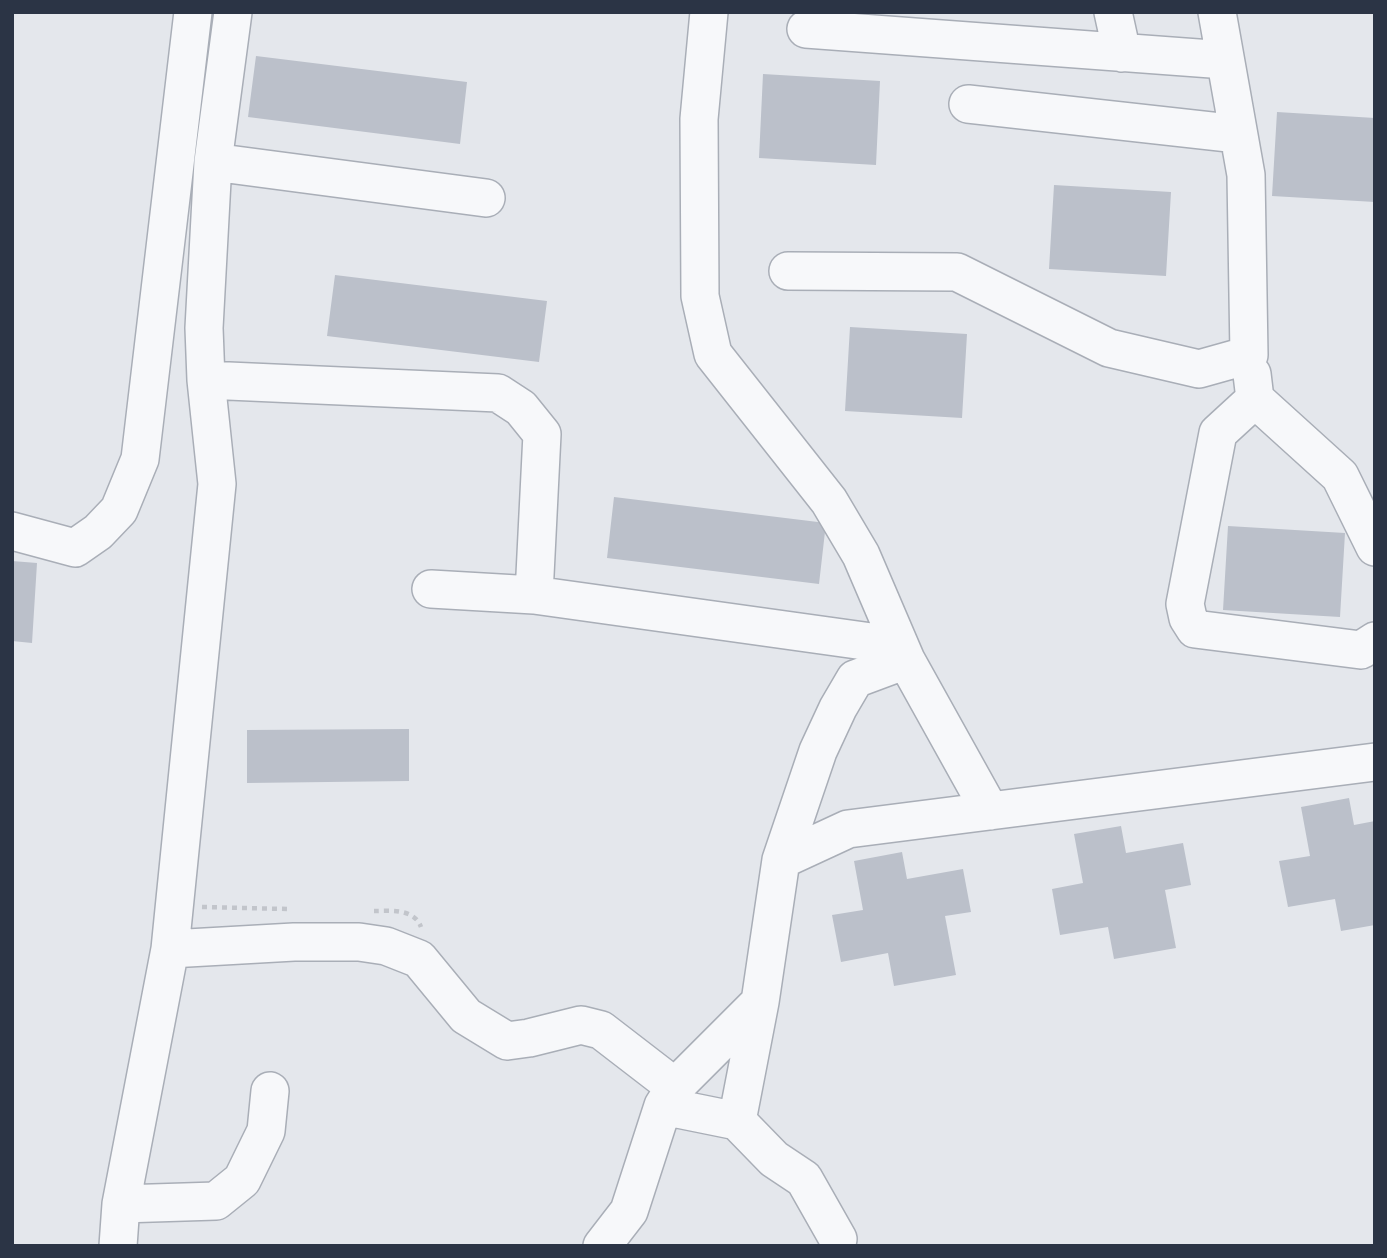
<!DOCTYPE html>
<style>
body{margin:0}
#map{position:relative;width:1387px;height:1258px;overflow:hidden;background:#e4e7ec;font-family:"Fira Sans",sans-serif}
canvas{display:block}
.frame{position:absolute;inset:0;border:14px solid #2b3445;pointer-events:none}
</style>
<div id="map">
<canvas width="1387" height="1258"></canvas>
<div class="frame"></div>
</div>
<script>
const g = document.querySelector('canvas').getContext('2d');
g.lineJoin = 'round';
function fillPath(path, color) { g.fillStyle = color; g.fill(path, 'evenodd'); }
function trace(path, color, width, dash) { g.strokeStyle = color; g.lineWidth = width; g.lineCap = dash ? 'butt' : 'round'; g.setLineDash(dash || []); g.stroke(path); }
fillPath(new Path2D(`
 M256,56L467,82L460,144L248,117Z
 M763,74L880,81L876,165L759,158Z
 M1277,112L1375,118V202L1272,196Z
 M1054,185L1171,192L1166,276L1049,269Z
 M335,275L547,301L539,362L327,336Z
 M850,327L967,334L962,418L845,411Z
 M614,497L826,523L819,584L607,558Z
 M1228,526L1345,533L1340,617L1223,610Z
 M12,561L37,563L32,643L12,641Z
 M409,729V781L247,783V730Z
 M1349,798L1354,825L1375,821V925L1341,931L1335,899L1288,907L1279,861L1310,856L1301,807Z
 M1121,826L1126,853L1183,843L1191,885L1165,890L1176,948L1114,959L1108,927L1060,935L1052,889L1083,883L1074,834Z
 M902,852L907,879L963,869L971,912L945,916L956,975L894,986L888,953L841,962L832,915L863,910L854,861Z`), '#bbc0ca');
const minor = new Path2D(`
 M709,12L699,119L700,296L713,354L829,501L861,555L906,660L990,811
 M1113,12L1122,53
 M806,29L1225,60
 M968,104L1238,134
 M213,162L486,198
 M788,271L957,272L1109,348L1199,369L1249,355L1246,175L1217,12
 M1252,374L1255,399L1340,476L1375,547
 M206,380L498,393L521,408L542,434L534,595
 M1255,399L1218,433L1185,604L1188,618L1195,629L1361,650L1375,641
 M12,531L75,548L98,532L119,510L140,459L193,12
 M431,589L534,595L900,646
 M781,860L848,829L1375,762
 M170,949L294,942H359L386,946L419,959L466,1016L507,1041L529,1038L581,1025L601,1030L675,1087
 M663,1106L737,1121L774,1159L804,1179L838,1239
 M737,1121L760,1002
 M121,1204L216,1201L242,1180L266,1131L270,1091
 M118,1246L121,1204L170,949L217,484L206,380L204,328L213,162L233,12
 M602,1246L629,1211L663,1106L675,1087L760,1002L781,860L818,751L838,708L855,679L906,660`);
trace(minor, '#a9aeb7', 40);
trace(new Path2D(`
 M202,907L288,909
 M374,911C390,911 414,908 421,927`), '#c2c5cb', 4.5, [5, 5]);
trace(minor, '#f7f8fa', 37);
</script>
